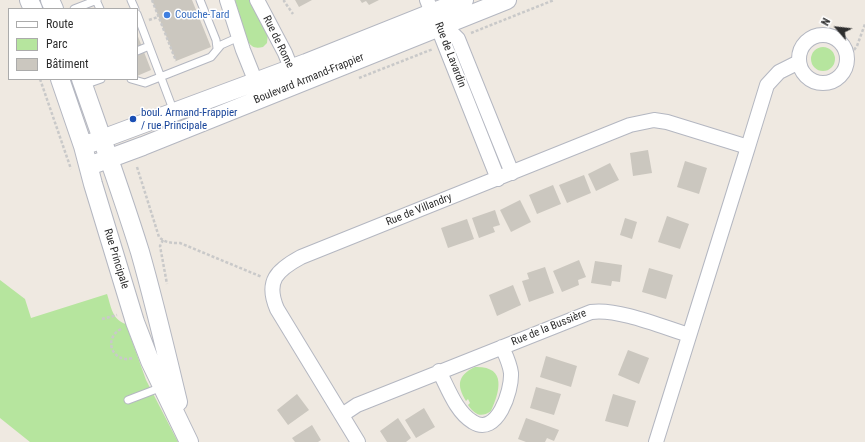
<!DOCTYPE html>
<meta charset="utf-8">
<style>
body{margin:0}
#map{position:relative;width:865px;height:442px;overflow:hidden;background:#efe9e1;font-family:"Roboto Condensed",sans-serif}
canvas{display:block}
.legend{position:absolute;left:8px;top:8px;width:130px;height:72px;box-sizing:border-box;background:#fff;border:1px solid #ababab;margin:0;padding:5px 7px;list-style:none;font-size:12px;color:#2e2e2e}
.legend li{display:flex;align-items:center;gap:8px;height:20px}
.legend b{width:20px;border:1px solid #ababab}
.north{position:absolute;left:817px;top:8px;width:40px;height:40px;-webkit-text-stroke:3px #fff;paint-order:stroke;rotate:298deg;font-size:11px;font-weight:700;line-height:16px;text-align:center;color:#2e2e2e}
.north::after{content:'';display:block;margin:auto;width:14px;height:18px;background:#2e2e2e;clip-path:polygon(50% 0,100% 100%,50% 72%,0 100%)}
</style>
<div id="map">
<canvas width="865" height="442"></canvas>
<ul class="legend">
<li><b style="height:5px;background:#fff"></b>Route</li>
<li><b style="height:11px;background:#b6e59e"></b>Parc</li>
<li><b style="height:11px;background:#cbc7bf"></b>Bâtiment</li>
</ul>
<div class="north">N</div>
</div>
<script>
const g = document.querySelector('canvas').getContext('2d');
g.lineJoin = 'round';
function fillPath(path, color) { g.fillStyle = color; g.fill(path, 'evenodd'); }
function trace(path, color, width, dash) { g.strokeStyle = color; g.lineWidth = width; g.lineCap = dash ? 'butt' : 'round'; g.setLineDash(dash || []); g.stroke(path); }
function write(font, color, halo, rows, align = 'center') {
  g.font = font + ' "Roboto Condensed",sans-serif'; g.lineWidth = 3; g.setLineDash([]); g.textBaseline = 'middle'; g.strokeStyle = halo; g.fillStyle = color; for (const [text, x, y, turn = 0] of rows) {
    g.save(); g.translate(x, y); g.rotate((+turn || 0) * Math.PI / 180); g.textAlign = isNaN(turn) ? turn : align; if (halo) g.strokeText(text, 0, 0); g.fillText(text, 0, 0); g.restore();
  }
}
fillPath(new Path2D(`
 M235,0H250L268,33L267,43L263,47C255,49 251,47 247,40Z
 M811 59a12 12 0 1 1 24 0a12 12 0 1 1-24 0Z
 M0,280L25,299L31,318L107,294C111,306 112,320 126,324L146,380L178,442H30L0,418Z
 M475,367C507,366 500,391 491,411C481,418 475,415 468,405L470,403L468,399L466,401C456,385 458,375 475,367Z`), '#b6e59e');
fillPath(new Path2D(`
 M152,0H192L211,47L176,61Z
 M295,0H312L299,7Z
 M360,0H379L369,5L366,1L362,3Z
 M137,34L151,70L137,76Z
 M648,150L652,173L633,176L630,153Z
 M685,161L707,168L699,194L677,187Z
 M610,163L619,180L596,191L588,174Z
 M584,175L591,193L567,203L559,185Z
 M553,185L561,204L537,214L529,195Z
 M520,200L531,222L511,232L500,210Z
 M495,210L500,225L493,227L495,232L479,238L472,218Z
 M667,216L689,224L680,249L658,242Z
 M625,218L637,222L632,239L620,235Z
 M467,219L474,239L448,248L441,228Z
 M579,260L586,277L578,280L579,285L562,292L553,271Z
 M595,261L622,265L620,282L612,281L611,286L591,283Z
 M545,267L554,293L529,302L522,281L529,279L527,273Z
 M649,268L673,275L666,299L642,292Z
 M513,285L521,305L497,316L489,295Z
 M628,350L649,358L639,384L618,375Z
 M546,356L577,366L571,387L540,377Z
 M536,387L561,394L554,415L530,408Z
 M297,394L309,410L288,425L277,410Z
 M613,394L636,401L628,427L605,421Z
 M424,408L435,427L416,438L405,420Z
 M398,418L411,438L406,442H387L380,431Z
 M526,418L559,430L554,441L547,438L545,442H526L518,439Z
 M312,425L321,440L318,442H295L292,438Z`), '#cbc7bf');
const service = new Path2D(`
 M96,0L100,9
 M131,0L135,9
 M200,0L216,40L217,48
 M74,9L97,0
 M137,14L174,112
 M137,51L149,46
 M131,79L145,83L211,57L221,45L239,37
 M84,85L101,79
 M128,400L162,387`);
const minor = new Path2D(`
 M227,0L243,50L259,90
 M257,0L285,53L295,78
 M427,0L498,179
 M439,20L458,39L512,173
 M799 59a24 24 0 1 1 48 0a24 24 0 1 1-48 0Z
 M748,147L767,85L779,72L799,62
 M439,371C448,388 456,412 473,422C497,437 512,391 511,373C510,364 506,356 502,347
 M342,415L357,405L591,312C618,308 663,327 689,335
 M358,442L277,309C265,281 277,270 301,257L630,125L654,120L667,122L748,147L656,442`);
const tertiary = new Path2D(`
 M29,0L33,9
 M50,0L54,9
 M60,79L83,146L93,184L135,322L150,361L189,442
 M81,79C101,136 122,194 140,252C154,301 166,352 178,402
 M83,146L306,63L464,0
 M89,166L143,146L507,0`);
trace(service, '#b4b7c1', 9);
trace(minor, '#b4b7c1', 16);
trace(tertiary, '#b4b7c1', 20);
trace(new Path2D(`
 M152,0L176,61
 M285,0L284,1L293,14
 M149,20L158,17
 M471,33L554,0
 M854,50L857,46L865,24
 M359,78L433,49
 M40,79L71,169
 M137,167L159,237C165,243 172,243 180,243L262,277
 M163,240L160,246L167,284
 M102,319L117,315
 M121,329C102,339 113,364 133,358`), '#c9c9c9', 2.5, [3, 2]);
trace(service, '#fff', 7);
trace(minor, '#fff', 14);
trace(tertiary, '#fff', 18);
for (const [x, y, r, color] of [
 [167,15,4,"#3f7fe0"],
 [133,119,4,"#1a4fb4"]
]) { const dot = new Path2D(); dot.arc(x, y, r, 0, 2 * Math.PI); g.fillStyle = color; g.fill(dot); trace(dot, '#fff', 1.5); }
write('11px', '#366cbe', '#fff', [
 ["Couche-Tard",175,15]
], 'left');
write('11px', '#2e2e2e', '#fff', [
 ["Rue de Rome",278,42,64],
 ["Rue de Lavardin",450,55,69],
 ["Boulevard Armand-Frappier",309,79,-22],
 ["Rue de Villandry",419,210,-22],
 ["Rue Principale",116,259,73],
 ["Rue de la Bussière",549,328,-22]
]);
write('11px', '#164399', '#fff', [
 ["boul. Armand-Frappier",141,113],
 ["/ rue Principale",141,126]
], 'left');
</script>
